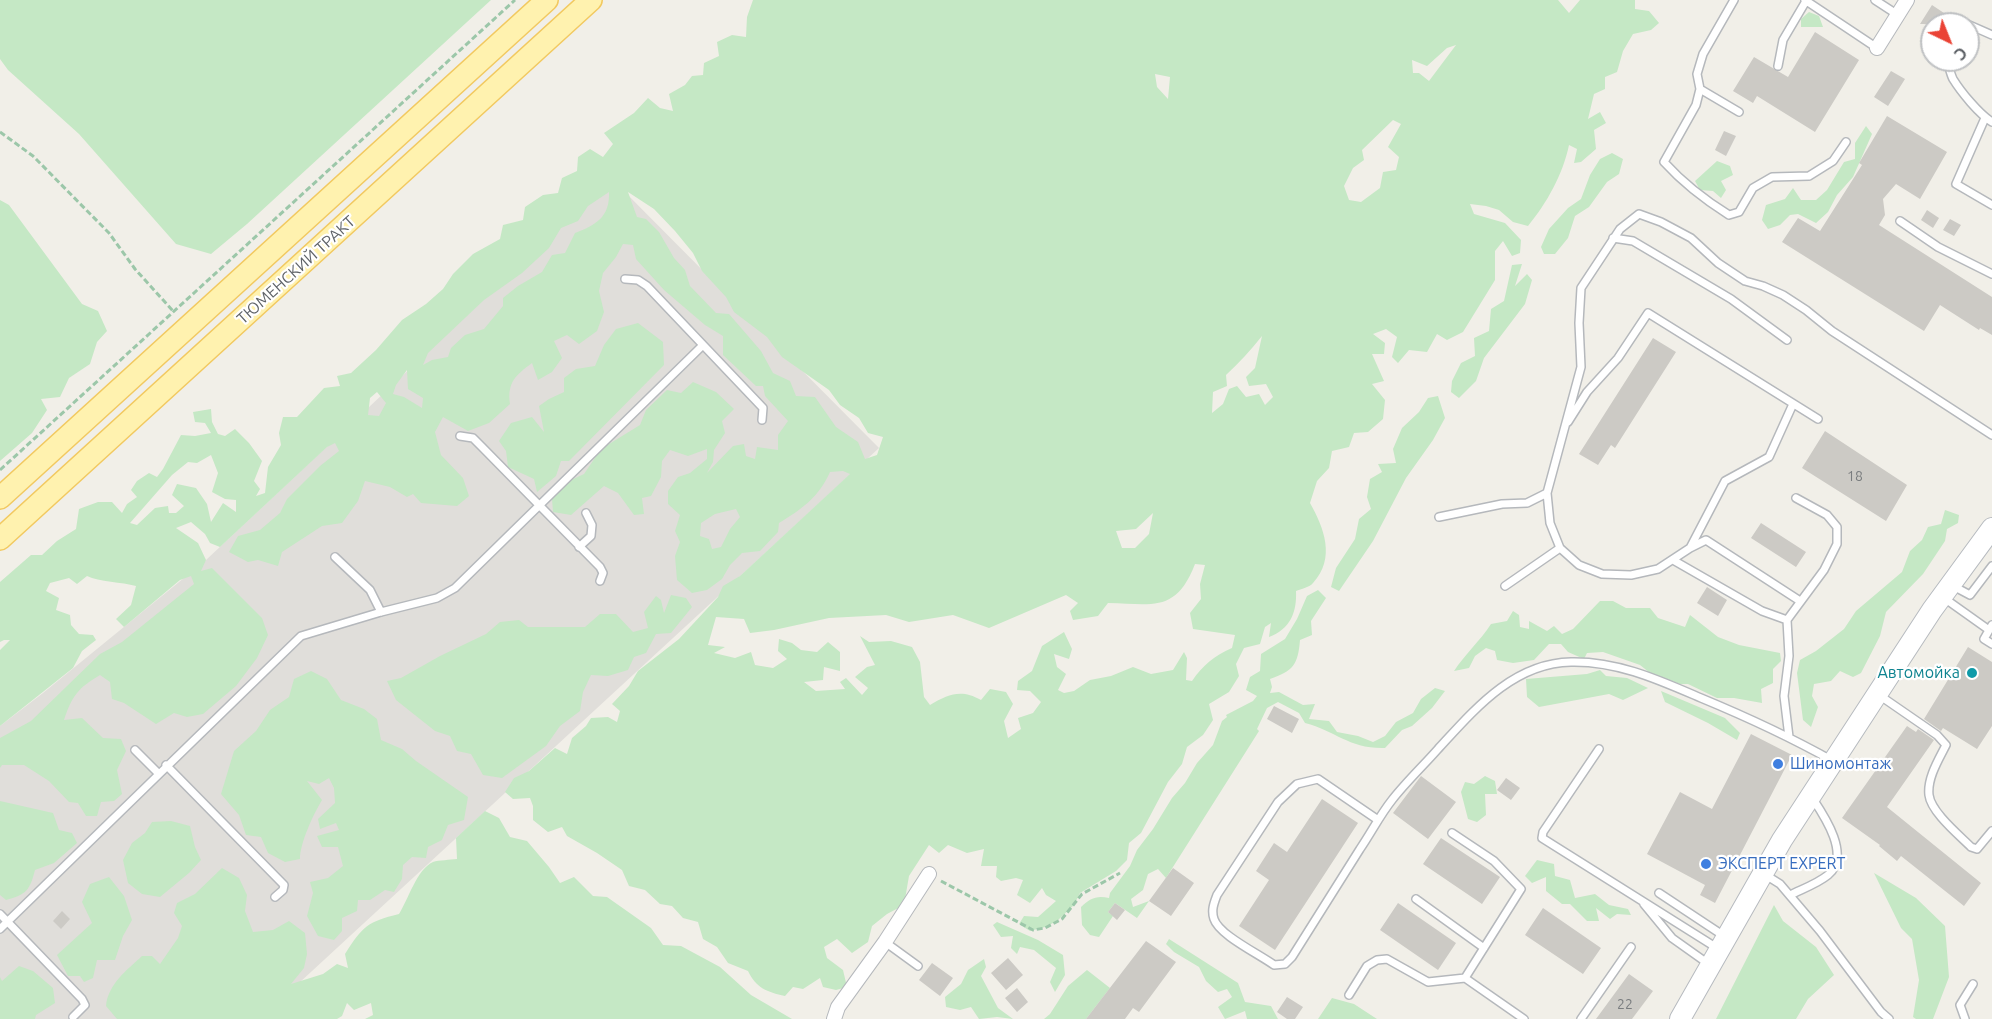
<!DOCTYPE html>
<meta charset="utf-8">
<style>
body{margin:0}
#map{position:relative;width:1992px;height:1019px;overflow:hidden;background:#f1efe8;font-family:Ubuntu,sans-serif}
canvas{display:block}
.north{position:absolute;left:1920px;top:12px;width:60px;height:60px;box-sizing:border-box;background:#fff;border:2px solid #bfc1c3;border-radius:50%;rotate:137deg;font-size:16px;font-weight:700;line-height:24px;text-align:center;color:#5f6368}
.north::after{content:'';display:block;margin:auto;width:21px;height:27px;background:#ea4335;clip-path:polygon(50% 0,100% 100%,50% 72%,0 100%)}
</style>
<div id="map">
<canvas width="1992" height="1019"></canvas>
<div class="north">С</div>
</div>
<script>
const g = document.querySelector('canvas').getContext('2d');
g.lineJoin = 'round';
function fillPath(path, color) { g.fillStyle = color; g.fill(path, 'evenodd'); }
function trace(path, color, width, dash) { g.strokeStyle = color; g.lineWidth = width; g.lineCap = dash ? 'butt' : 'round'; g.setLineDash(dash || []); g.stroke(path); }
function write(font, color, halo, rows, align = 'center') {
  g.font = font + ' Ubuntu,sans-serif'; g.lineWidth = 4.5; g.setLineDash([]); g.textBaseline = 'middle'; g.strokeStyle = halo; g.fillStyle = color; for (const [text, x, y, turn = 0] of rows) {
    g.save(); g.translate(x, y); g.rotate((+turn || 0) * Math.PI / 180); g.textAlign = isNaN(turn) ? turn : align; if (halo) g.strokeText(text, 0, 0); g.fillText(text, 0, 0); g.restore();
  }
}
fillPath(new Path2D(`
 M612,179L879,448L260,1019H0V726L43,693L206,560Z`), '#e0deda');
fillPath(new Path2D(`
 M0,0H491L247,224L211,254L176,244L79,134L8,70L0,59Z
 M753,0H1558L1569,13L1580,0H1635V9L1649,11L1659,23L1651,30L1633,34L1623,51L1617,72L1605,77V89L1594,94L1588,119L1600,112L1606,123L1594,130L1596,149L1581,162L1574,163L1577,149L1569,145C1563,174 1547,203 1528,226L1513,222L1499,210L1486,206L1470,204L1474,214L1505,223L1521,240L1520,253L1512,256L1503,241L1495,251V280L1463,332L1447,340L1437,334L1427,352L1409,350L1398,363L1392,357L1397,337L1386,329L1373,334L1385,343L1384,354H1372L1384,381L1372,384L1385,400L1383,419L1368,432L1354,433L1349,447L1332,451L1329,468L1317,481L1310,503C1324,528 1336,558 1313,583C1310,587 1301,589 1296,591C1297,613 1290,629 1269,637L1271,623L1265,627L1260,644L1244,648L1236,664L1239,676L1229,692L1209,704L1213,720L1203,735L1187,747L1182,764L1168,782L1141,833L1129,843L1127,860L1116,871L1080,893L1074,905L1057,921L1045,927L1030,931L1019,924L1024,916L1038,917L1056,901L1046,895L1042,888L1030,903L1017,895L1023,880L1016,878L1001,881L996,877L997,866H981L984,849L967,853L948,845L939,853L929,845L909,876L904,905L887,914L872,926L868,942L852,953L837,939L824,947L827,958L843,970L847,987L836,990L823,987L820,978L803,989L793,987L785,996C767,992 756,988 748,971L728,963L717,947L703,939L698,922L683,918L672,906L660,904L645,890L629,886L622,870L597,853L567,836L562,827L548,832L533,820V806L530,798L513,799L505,792L514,778L529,771L555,748L567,754L572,738L586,726L591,718L608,717L617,722L620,711L612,704L629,686L638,671L679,639L718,597L723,586L740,576L850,474L843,471L830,472C819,497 802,509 779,523L778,532L760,551L742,553L730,565L722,579L707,590L692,593L677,580L675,556L680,542L675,531L680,515L668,504V491L678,477L690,473L707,459V449L688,456L670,450L662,461L661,477L651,496L642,498L644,514L634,515L618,493L604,486L571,515L553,512L552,499L569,481L584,474L601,449L640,425L646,410L667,390L681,393L693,382L716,392L734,409L722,421L725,433L714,450L713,462L707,473L733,446L744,444L746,456L755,459L757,447L778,450V435L788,421L765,396L763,386H756L723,355V336L705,325L664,290L636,259L633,245L623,244L616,257L603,273L599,291L604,312L597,331L579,344L567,335L554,341L562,358L552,372L538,380L532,363C516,375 507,382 510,404L489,423L468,431L443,417L435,432L441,455L463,478L469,496L457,506L421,503L413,494L407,497L390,487L365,481L358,501L342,523L322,526L282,552L278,566L258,560L248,562L229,552L238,536L260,530L280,513L287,499L320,466L339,451L335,443L327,447L220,547L210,543L205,534L191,522L176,528L198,543L206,560L201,571L212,568L262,618L268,635L257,658L236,686L203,714L187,717L174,713L156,724L124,703L112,699L110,682L100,675C78,688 72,696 64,720L82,718L103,738L121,739L126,751L117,770L122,794L114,801L101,802L97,816H86L78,803L69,802L49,781L24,765H2L0,768V738L31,721L100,654L122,642L194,584L191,576L180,580L124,627L116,619L131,605L136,586C122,582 99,582 87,576L77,584L69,578L50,583L46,591L59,598L56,610L70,615L71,625L79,634L93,635L96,640L82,651L73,668L0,726V650L10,640H4L0,642V582L31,555H42L57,541L76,529L79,509L98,502H112L122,513L127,504L137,497L131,490L137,481L149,473L157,477L163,469L181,435L195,436L211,433L205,423L195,422L193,412L211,409L212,422L218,434L225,436L235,429L249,443L262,461L254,481L260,489L256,496L265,493L268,467L281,445L279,433L283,417H297L324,388L340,386L337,376L351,373L376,350L402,320L426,304L443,289L453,274L473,254L500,239L503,225L523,220L525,207L543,195L558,193L562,178L577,171L578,157L590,149L603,157L613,144L604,133L634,113L648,98L660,108L673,111L669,94L685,85L692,76L703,75L704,63L719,56L717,42L732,35L746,37L747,17ZM1456,45L1429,81L1419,73H1413L1412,60L1427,66L1447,48ZM1155,74L1170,77L1168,99L1157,87ZM1393,120L1401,124L1388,147L1399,157L1396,170L1383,172L1380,188L1361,202L1349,200L1344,186L1353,168L1364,160L1362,150ZM609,192C610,217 596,225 575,233L565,253L552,255L542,272L518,286L503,298V306L484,329L465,335L451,348L448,357L432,360L423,365L428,353L484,300L522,273L549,248L561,228L578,221L588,206ZM628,192L654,209L675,231L693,253L702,271L726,297L734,312L767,337L782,357L829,390L840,405L859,418L868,433L883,437L877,455L865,459L858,442L836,427L815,397L796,396L790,381L773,373L761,351L729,314L716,313L690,286L685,270L674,258L659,232L646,219L637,217ZM1262,336L1255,368L1246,377L1249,386L1266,384L1273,397L1265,405L1259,394L1246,397L1237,386L1229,389L1223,404L1212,413L1213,392L1227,386L1226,375C1239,363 1251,350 1262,336ZM407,370L408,389L423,398L422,408L404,397L393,394L396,385ZM377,392L386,403L379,416L368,415L370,398ZM211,455L218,473L212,492L225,499L236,500V512L223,503L211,522L207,504L196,488L177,484L172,495L184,506L176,513H169L168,506L155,508L137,525L130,523L172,475L188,462L197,463ZM736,509L740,517L730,529L721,547L712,549L709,539L700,536L701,523L715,514ZM1153,513L1149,534L1135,548H1122L1116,531L1136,529ZM1195,564L1205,565L1200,584L1201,599L1190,613L1193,629L1235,635L1232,648C1214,656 1203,665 1192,681L1186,680L1187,658L1184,652L1173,670L1151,674L1133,667L1111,676L1090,680L1074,691L1064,693L1058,690L1066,674L1057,667L1054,654L1069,659L1072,649L1064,632L1042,646L1032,671L1018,681L1017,690L1030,691L1041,702L1033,713L1018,718L1021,729L1008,738L1004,721L1013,704L1006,692L990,689L981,700C961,689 949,694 930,705L924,697L920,662L912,647L891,641L869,642L860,636L875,665L867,667L855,677L868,688L862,695L846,678L840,682L845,689L816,691L804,682L823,680L824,667L840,671V652L828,642L817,652L801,650L792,643L779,639L778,651L787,659L773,668L755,665L751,652L735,658L714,653L725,647L708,645L716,617L744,619L750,633L774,630L829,618L886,615L909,622L953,615L989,628L1066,595L1078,603L1070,611L1073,620L1098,616L1108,603C1153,604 1176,613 1195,564Z
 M1809,12L1819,16L1823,27H1801V19Z
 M1866,126L1872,134L1853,177L1837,195L1828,212L1816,223L1798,214L1790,215L1780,225L1768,229L1762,220L1766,205L1785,199L1793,188L1801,200H1816L1827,190L1844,162L1855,159V143Z
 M1612,153L1623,159L1619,174L1607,182L1589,207L1575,216L1568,238L1555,254H1544L1541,247L1549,229L1568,208L1581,199L1590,175L1600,159Z
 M1717,161L1730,166L1733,175L1721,181L1726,190L1721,198L1713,191L1700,190L1695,181Z
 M0,200L9,205L82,304L98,311L107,331L97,342L90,364L69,378L60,397L41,399L47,410L32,433L0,461Z
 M1522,264L1515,286L1527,274L1532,280L1525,304L1484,358L1476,381L1459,398L1451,392L1452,381L1461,363L1475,356L1474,338L1489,331L1491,309L1504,301L1512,265Z
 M638,323L663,342L664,365L569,461H561L556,476L537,492L534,479L508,467L506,451L499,441L511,423L532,417L544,432L539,406L549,399L564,392V378L576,369L595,366L604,345L616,329Z
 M1438,396L1445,418L1433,440L1406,478L1373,541L1339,591L1331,587L1336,568L1355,539L1359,519L1371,509L1367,497L1370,479L1382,472L1378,464L1396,463L1393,449L1402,428L1419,412L1428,398Z
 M1945,510L1959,515L1958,523L1947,529L1945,541L1923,574L1886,612L1880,636L1861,673L1853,677L1840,671L1831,681L1814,684L1812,696L1818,707L1811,727L1803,720L1797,673L1800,660L1816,651L1844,629L1856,611L1902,572L1910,551L1922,540L1928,527L1941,524Z
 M1318,590L1326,598L1311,621L1312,635L1300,640C1298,665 1293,671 1270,679L1272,687L1270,693L1279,692L1303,705L1315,704L1309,719L1329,721L1337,732L1358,736L1373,742L1385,736L1396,722L1413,713L1421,699L1435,688L1445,691L1432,708L1412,726L1402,730L1385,748C1349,749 1336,731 1305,723L1299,713L1278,702L1267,708L1257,729L1259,731L1166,878L1158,869L1148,874L1143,890L1131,899L1133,907L1149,901L1137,918L1115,903L1108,912L1113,916L1099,937L1090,935L1082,925L1081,907C1090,898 1097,895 1109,898L1110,893L1130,866L1137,850L1153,829L1172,798L1185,783L1197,763L1213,745L1222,721L1227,717L1226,715L1253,701L1257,696L1246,690L1250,677L1260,671L1261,654L1285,639L1297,619L1307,596Z
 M671,595L686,598L692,607L671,633L656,634L646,653L634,657L628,670L608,676L591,675L583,692L580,711L560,726L546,746L502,778L483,775L471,754L457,751L450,736L435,731L396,700L387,681L401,678L440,656L486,634L500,622L519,620L528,627H585L600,614H616L633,632L648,628L644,612L656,596L661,600L664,613Z
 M1600,601H1613L1626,608H1650L1658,618L1685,627L1690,615L1718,637L1739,645L1780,653L1781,661L1773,669V683L1761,689L1762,703L1734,698H1717L1688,684H1680L1650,673L1640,665L1603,652L1587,653L1584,659L1568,652L1561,644H1549L1534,660L1513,663L1497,660L1495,651L1486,648L1475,656L1469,668L1454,671C1465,654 1480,641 1491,624L1507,621L1513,611L1519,615L1520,627L1529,629V621L1547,631L1554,626L1562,634L1573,629Z
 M1600,670L1606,676L1627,678L1648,688L1623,700L1609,694L1539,707L1527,697L1526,679L1587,674Z
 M311,671L327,679L341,700L364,709L377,719L381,740L402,749L416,761L468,797L464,820L448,825L442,840L428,847L426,858L412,857L403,865L402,879L394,892L385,890L370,900H358L357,911L342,918V931L334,940L318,936L307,916L313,893L310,882L328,878L343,866L338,847H322L317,836L339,830L336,823L320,829L318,819L335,803L334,788L329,778L319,784L307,781L322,800C313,815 300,843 300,859L285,862L268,853L261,837L246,835L239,815L221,794L234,751L256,731L270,710L289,697L294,679Z
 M1661,691L1725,718L1740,733L1737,740L1708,723L1665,702Z
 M1485,776L1495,781L1497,794H1485L1486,815L1477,822L1468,819L1461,792L1465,782L1474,784Z
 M0,801L53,813L59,830L72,833L77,843L54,863L35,870C30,890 26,895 6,900L0,895Z
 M485,811L499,818L510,837L527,841L549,867L560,883L574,877L593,896L607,897L651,928L663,945L681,946L720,967L751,995L792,1019H365L373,1015L371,1003L354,1010L347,1003L342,1016L337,1019H117L106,1006C108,984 127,970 142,956H152L160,964L178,938L182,926L174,913L177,903L195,894L222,868L239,878L247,895L245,911L253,932L273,930L289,921L305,933L307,954L304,968L291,984L323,974L337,964L348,968L345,954C363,926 367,922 399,914C408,900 417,869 433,862C439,860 450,860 457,859L456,838Z
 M171,821L190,826L195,847L201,860L189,873L160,897L142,894L128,883L123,860L132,843L145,833L152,822Z
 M1537,860L1554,864L1555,876L1570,880L1575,898L1595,894L1609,905L1628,909L1631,915L1617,914L1610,919L1596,908L1599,921H1587L1570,904H1562L1546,891V877L1532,883L1525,876Z
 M1874,873L1916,898L1945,926L1949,977L1933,1019H1916L1913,1017L1919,980L1912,939L1901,928Z
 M109,877L124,896L132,920L123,936L115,960H97L93,978L84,982L80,976H68L57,955L92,923L82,902L90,884Z
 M1774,905L1783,921L1816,947L1834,975L1808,999L1796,1019H1716Z
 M997,922L1038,940L1063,955L1065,975L1055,992L1050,982L1056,968L1034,950L1020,947L1017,954L1011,948L1013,936L1001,937L993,925Z
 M1169,939L1238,983L1245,1002L1271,1006L1278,1019H1247L1245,1011L1225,1019L1218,1007L1232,997L1227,989L1218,992L1206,981L1199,967L1174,952L1166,944Z
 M984,959L986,967L981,976L998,1008L1013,1019L997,1017L979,1019L971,1007L960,1010L946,1007L945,997L961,984L968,970Z
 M19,966L33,971L53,988L55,1003L36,1015L35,1019H0V977L2,981Z
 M1087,970L1110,988L1086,1019H1044L1050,1014L1068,986Z
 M1332,998L1354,1004L1377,1019H1318Z`), '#c5e8c5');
fillPath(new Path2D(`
 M1932,5L1947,15L1942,24H1920Z
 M1815,32L1859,60L1815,132L1757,96L1753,103L1733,91L1754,57L1788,77Z
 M1891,71L1905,79L1888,106L1874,97Z
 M1887,116L1947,152L1920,199L1896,184L1883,199L1885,215L1879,225L1992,297V335L1980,328L1979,330L1940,305L1924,331L1782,242L1798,218L1820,231L1862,165L1859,163Z
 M1724,131L1736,136L1726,156L1715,150Z
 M1927,210L1939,218L1933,228L1921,220Z
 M1950,219L1961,225L1954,236L1943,230Z
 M1653,338L1676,352L1615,448L1611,445L1598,465L1579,454Z
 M1825,431L1907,485L1886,521L1802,468Z
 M1761,523L1806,552L1796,567L1751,538Z
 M1707,587L1727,600L1718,616L1697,603Z
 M1968,647L1992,662V726L1977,749L1943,728L1941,731L1924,719Z
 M1274,706L1299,719L1292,733L1267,719Z
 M1907,726L1916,732L1918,729L1934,740L1887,807L1981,883L1964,906L1901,856L1897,861L1879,846L1880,845L1842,818Z
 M1751,734L1792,755L1715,903L1700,895L1705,885L1647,854L1680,792L1712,809Z
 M1421,776L1456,802L1428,839L1393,813Z
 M1506,778L1520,788L1511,800L1497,790Z
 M1322,799L1358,823L1275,950L1239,926L1269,880L1256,871L1274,843L1287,852Z
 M1441,838L1500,877L1482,904L1423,864Z
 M1173,868L1194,883L1171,916L1149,901Z
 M1115,903L1125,910L1117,920L1108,912Z
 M1398,903L1456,943L1438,970L1380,930Z
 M1543,908L1601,948L1583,974L1525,935Z
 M62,911L70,919L61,929L53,921Z
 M1146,941L1176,962L1139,1012L1133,1008L1125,1019H1086Z
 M1008,958L1023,975L1006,990L991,973Z
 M932,963L953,978L940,996L919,980Z
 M1629,974L1653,991L1632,1019H1596Z
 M1017,988L1028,1002L1017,1012L1005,998Z
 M1287,997L1303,1007L1295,1019H1287L1277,1012Z`), '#cccac5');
const lane = new Path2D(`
 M1734,0L1703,54L1697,74L1700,89L1696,105L1664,162C1684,184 1705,200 1729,215L1739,212L1753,188L1772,177L1809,176L1833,161L1846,142
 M1805,0L1877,48
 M1875,0L1898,15
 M1967,24L1992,35
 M1947,60C1949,66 1950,73 1953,79C1961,92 1979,114 1992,122
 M1778,66L1783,40L1806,1
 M1700,89L1739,112
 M1985,118L1956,184L1992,205
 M1900,221L1938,247L1992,274
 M1613,238L1633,241L1731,299L1787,340
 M625,279L638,280L647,286L763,408L762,420
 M1568,422L1587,392L1618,358L1648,313L1818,419
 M460,436L473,438L482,447L600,567L603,573L600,581
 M1439,517L1502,504L1527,503L1547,493
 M579,547L591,536L592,525L586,513
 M1690,548L1725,481L1769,457L1793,404
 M335,557L370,590L381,612
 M1673,560L1762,611L1787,620
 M1505,586L1560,548
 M1953,586L1970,595L1992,566
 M1944,598L1989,630
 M1800,601L1706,540L1690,548L1658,569L1631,575L1602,574L1579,565L1560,548L1550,523L1547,493L1581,367L1579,323L1581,288L1620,229L1639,214L1661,222L1691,238L1718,263L1745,281L1763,286L1783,295L1806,310L1832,331L1992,435
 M1992,625L1984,639L1992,644
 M1879,695L1937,735L1946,745C1939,759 1927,778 1929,795C1931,812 1959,835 1971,847L1977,849L1992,831
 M1789,737L1784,696L1789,656L1787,620L1824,570L1837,544V527L1827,515L1796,498
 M1599,749L1543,832L1542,838L1717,948
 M135,750L158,773
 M166,765L284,885L283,890L275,897
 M1378,820L1318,779L1297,784L1278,802L1217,895C1214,903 1211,910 1214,919C1219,935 1259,954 1274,965L1285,964L1292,957C1315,921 1337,885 1360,849C1371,833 1380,815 1392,800C1406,782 1423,766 1438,749C1474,710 1513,663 1571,662C1618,661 1659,680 1701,698C1747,717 1790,737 1833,761
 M1452,833L1494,861L1521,889L1465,978
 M1764,874L1780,884L1820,931L1881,1012L1889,1019
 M1659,893L1724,936
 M1790,895C1802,889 1817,884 1828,875C1851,856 1825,817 1813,799
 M1416,899L1484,948
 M1644,904L1672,938L1710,965
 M0,914L82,999L85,1005L73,1017
 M0,929L301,636L381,612L437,598L455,588L702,346
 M885,942L918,966
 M1349,995L1367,966L1377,960L1387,959L1428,982L1465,978L1524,1019
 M1581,1019L1631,947
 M1965,1019L1960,1005L1973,984`);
const street = new Path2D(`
 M1877,48L1907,0
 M834,1019L838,1007L885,942L929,874`);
const secondary = new Path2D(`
 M1680,1019L1782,840L1932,610L1992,528`);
const primary = new Path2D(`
 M0,498L547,0
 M0,539L591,0`);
trace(lane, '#b5b8bc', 10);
trace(street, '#b5b8bc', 16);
trace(secondary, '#b6babf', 22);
trace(primary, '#f2c960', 24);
trace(new Path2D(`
 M0,132L33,156L109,233L135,269L173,311
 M0,470L515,0
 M941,881L1033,930L1045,928L1062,919L1082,894L1120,873`), '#9cc7a9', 3, [6, 3]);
trace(lane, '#fff', 7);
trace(street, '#fff', 14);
trace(secondary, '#fff', 20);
trace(primary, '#fff2af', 21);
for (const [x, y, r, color] of [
 [1972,673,6,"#0f9aa8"],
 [1778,764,6,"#3f7fe0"],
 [1706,864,6,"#3f7fe0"]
]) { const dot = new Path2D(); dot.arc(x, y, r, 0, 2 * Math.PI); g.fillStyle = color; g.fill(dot); trace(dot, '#fff', 2); }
write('14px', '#7a7d7f', null, [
 ["18",1855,476],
 ["22",1625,1004]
]);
write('16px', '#5f6368', '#fff', [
 ["ТЮМЕНСКИЙ ТРАКТ",296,270,-42]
]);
write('16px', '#0d838f', '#fff', [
 ["Автомойка",1960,673]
], 'right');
write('16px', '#366cbe', '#fff', [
 ["Шиномонтаж",1790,764],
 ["ЭКСПЕРТ EXPERT",1718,864]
], 'left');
</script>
